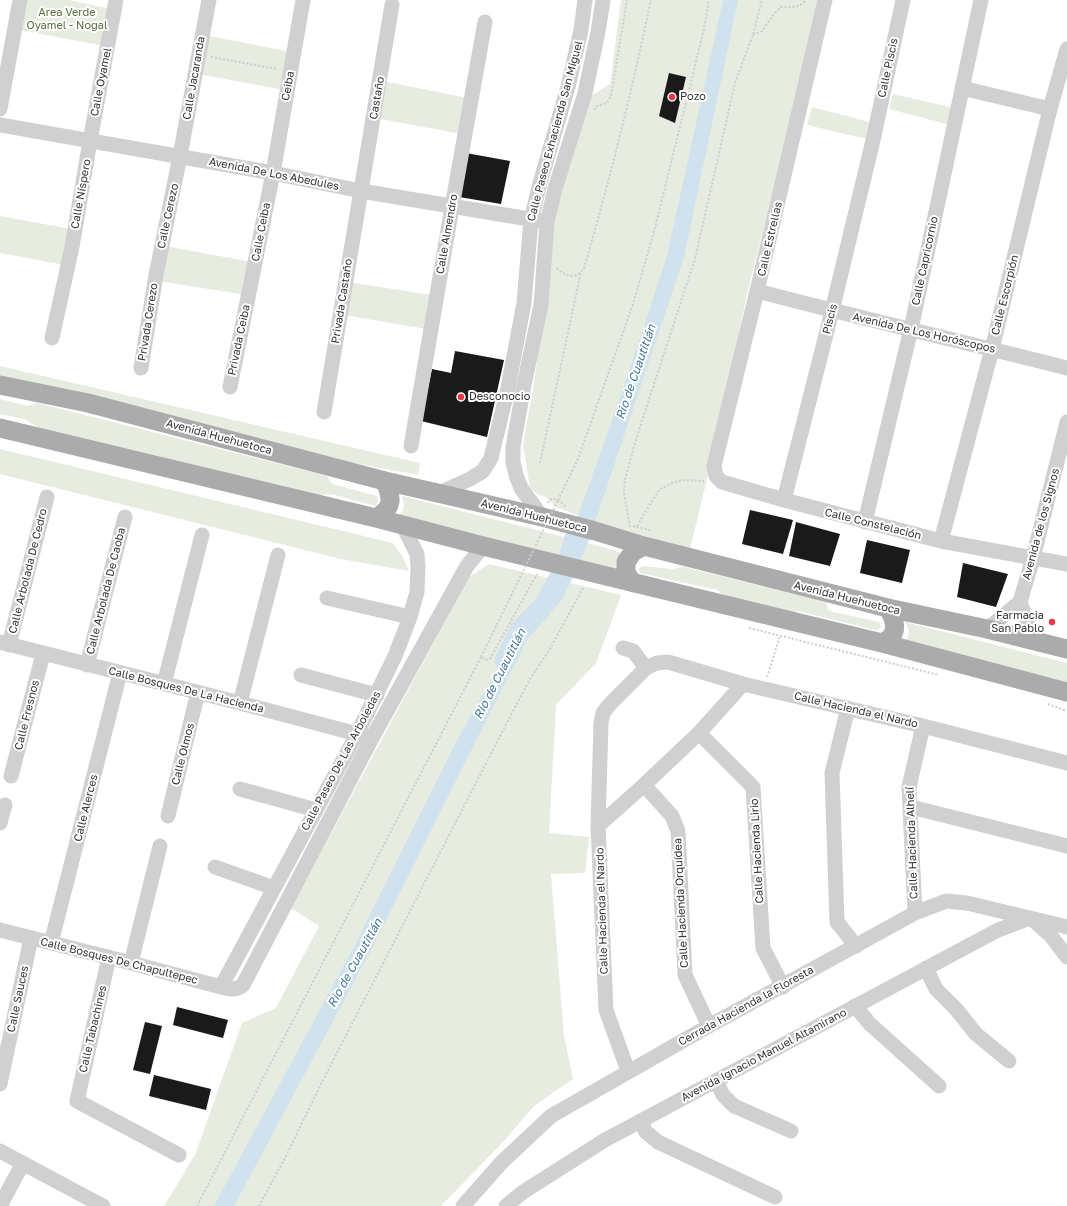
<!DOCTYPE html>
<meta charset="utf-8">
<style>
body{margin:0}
canvas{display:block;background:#fff}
</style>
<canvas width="1067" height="1206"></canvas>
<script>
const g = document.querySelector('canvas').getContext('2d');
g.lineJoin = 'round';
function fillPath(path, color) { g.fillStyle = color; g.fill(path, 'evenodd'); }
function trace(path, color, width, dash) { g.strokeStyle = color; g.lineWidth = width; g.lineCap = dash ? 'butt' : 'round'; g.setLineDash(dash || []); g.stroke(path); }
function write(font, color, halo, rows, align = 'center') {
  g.font = font + ' "Golos Text",sans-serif'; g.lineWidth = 4; g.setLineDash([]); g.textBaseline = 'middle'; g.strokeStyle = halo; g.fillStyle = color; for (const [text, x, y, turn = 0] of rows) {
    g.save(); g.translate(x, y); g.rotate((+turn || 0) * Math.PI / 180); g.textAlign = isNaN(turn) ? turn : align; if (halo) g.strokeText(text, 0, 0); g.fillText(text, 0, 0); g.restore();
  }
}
fillPath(new Path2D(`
 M26,0H69L111,9L105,46L19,30Z
 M621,0H821L747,294L718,434L690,549L595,522L556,507L546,497L539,495L530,488L523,445L535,377L555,208L591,96L610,84Z
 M205,35L291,52L284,90L198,74Z
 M383,81L468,98L461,134L376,118Z
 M893,94L954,108L950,125L889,109Z
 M812,107L869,122L867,139L807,125Z
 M0,216L71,229L65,265L0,253Z
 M165,246L252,262L246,295L159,281Z
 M348,282L432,295L427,329L344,315Z
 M0,366L420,463L418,475L333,459L0,378Z
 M0,399L28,406L37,403L327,476L332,484L377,496L378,501L376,506L331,494L312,496L155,455L43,430L24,419L0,414Z
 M0,449L393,543L402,556L409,571L341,559L0,474Z
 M402,496L564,537L558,558L397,517C405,509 405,507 402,496Z
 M588,543L626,554L619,573L580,562Z
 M489,564L621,595L596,663L556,705L549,833L589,837L585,873L551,874L564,1036L573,1079L534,1106L503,1142L441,1206H164L195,1155L242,1023L276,1008L319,926L291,908L469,577Z
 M644,566L672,569L684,567L826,602L829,611L879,622L881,627L878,631L798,611L785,615L725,598L718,590L640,573L639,568Z
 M905,622L1067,663V686L901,644L908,637L909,630Z`), '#e6ecdf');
fillPath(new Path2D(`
 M723,0H738L684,257L588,543L580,562L563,598L526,641L371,950L234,1206H214L357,941L456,742L517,635L558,558L564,537L578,516L628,375L667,256Z`), '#cfe2ee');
trace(new Path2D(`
 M505,661L520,630L540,610`), '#cfe2ee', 21);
fillPath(new Path2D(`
 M669,73L686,77L675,123L659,116Z
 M466,153L510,161L501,204L459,197Z
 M455,351L504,360L487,437L421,421L432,369L451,373Z
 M750,510L793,520L783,554L742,544Z
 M796,522L840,534L830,566L789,556Z
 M867,540L910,550L902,583L860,573Z
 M963,563L1008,574L996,607L957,597Z
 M177,1007L228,1020L223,1038L173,1025Z
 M145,1022L162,1026L150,1074L133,1070Z
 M154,1075L211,1089L206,1110L149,1096Z`), '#1a1a1a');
trace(new Path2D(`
 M753,35L762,31L774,14L781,7C792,7 799,8 806,0
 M211,57L277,69
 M594,110L597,106L607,103L611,96L627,0
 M557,268L558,270C569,277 576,279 584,268C610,180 632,90 651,0
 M540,463L581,272
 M558,500L578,459L633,304L655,228L704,29L709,0
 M548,503L549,500C557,497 561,503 566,507
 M633,526L652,531
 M637,526L647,509L660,489L672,483L684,480L704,481
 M630,527L624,493L625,479L638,433L695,259L735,83L753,35L762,0
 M749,628L939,675
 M767,677L780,636
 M1048,704L1067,711
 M197,1206L481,657L486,660L490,659L537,574
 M259,1206L285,1158L322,1082L514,709L530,679L550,649L584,586`), '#cdcdcd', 2, [2, 2]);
trace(new Path2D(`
 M825,0L757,291L714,466L716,476L722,482L784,500L941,541L1067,564
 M962,88L1050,109
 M0,109L20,0
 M0,125L273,173L361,191L547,222
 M757,291C860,318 964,342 1067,368
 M52,338L72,247L90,141L116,0
 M141,368L156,275L180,156L209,0
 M230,387L273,173L303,0
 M324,412L392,5
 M411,446L452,207L485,22
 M439,493L470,479L483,471L491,458L508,388L524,303L531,220L540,183L568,87L581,30L585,0
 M784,500L832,311L874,136L903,0
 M542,517L521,488L516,475L513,462V447L524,385L541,305L547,222L555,189L585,93L598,32L603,0
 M865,522L911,329L981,0
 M941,541L992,349L1050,109L1067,49
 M327,598L410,617
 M1020,602L1034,640
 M987,629L1020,602L1033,558L1067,422
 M0,642L240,703L365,736
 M9,645L47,497
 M623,648L633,651L646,668
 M87,665L125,517
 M301,675L377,695
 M164,684L202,535
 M240,703L278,555
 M848,708L832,773L837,922L856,946
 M699,733L753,787L763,948L783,987
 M11,776L43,654
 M644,785L672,816L678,831L685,975L709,1026
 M240,789L316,810
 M911,807L1067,846
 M168,816L198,692
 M0,823L5,805
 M598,826L644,785L699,733L743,684
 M215,867L274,888
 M915,913L909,787L923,726
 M1032,919L1051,936L1067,957
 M0,930L131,963L221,987C229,989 236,991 243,985L372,738L467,566L483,546
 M51,943L120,673
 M109,957L77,1101L179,1155
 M131,963L160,846
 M926,968L936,989L956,1009L976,1034L1009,1061
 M221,987L357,734L395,656L410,617L417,592L418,566L417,554L403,526
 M855,1006L870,1024L939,1086
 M628,1071L606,1010L598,826L601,723L603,713L609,705L646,668L657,663L668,662L743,684L923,726L1067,763
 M716,1081L723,1095L734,1106L791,1131
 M0,1084L31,938
 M640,1121L646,1132L658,1142L775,1197
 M0,1151L103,1206
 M0,1206L23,1163
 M463,1206L501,1163L551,1116L709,1026L915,913L946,901L967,903L1067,927
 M506,1206L523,1192L605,1140L998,930L1030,918`), '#d0d0d0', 15);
trace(new Path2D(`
 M0,385L88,403L385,481L542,517L595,531L644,546L888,608L987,629L1067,649
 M0,428L376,518L483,546L882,643L1067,692
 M376,518C394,507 392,499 385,481
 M633,583L626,573V562L633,552L644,546
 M882,643C884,642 888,640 890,638C899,629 893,617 888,608`), '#ababab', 19);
trace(new Path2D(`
 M481,657L558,500`), '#cdcdcd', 2, [2, 2]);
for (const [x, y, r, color] of [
 [672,97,4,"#e63946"],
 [461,397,4,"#e63946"],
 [1052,622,4,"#e63946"]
]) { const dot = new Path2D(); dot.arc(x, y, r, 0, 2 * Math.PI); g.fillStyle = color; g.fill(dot); trace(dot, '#fff', 1.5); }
write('11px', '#56703f', '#fff', [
 ["Area Verde",67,13],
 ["Oyamel - Nogal",67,26]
]);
write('11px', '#333', '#fff', [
 ["Calle Piscis",888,68,-78],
 ["Calle Jacaranda",194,78,-80],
 ["Calle Oyamel",101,82,-79],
 ["Ceiba",288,86,-80],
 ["Castaño",377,98,-80],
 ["Calle Paseo Exhacienda San Miguel",555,131,-75],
 ["Avenida De Los Abedules",274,174,11],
 ["Calle Níspero",81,194,-80],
 ["Calle Cerezo",168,216,-78],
 ["Calle Ceiba",261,232,-79],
 ["Calle Almendro",447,234,-80],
 ["Calle Estrellas",770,239,-77],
 ["Calle Capricornio",925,261,-78],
 ["Calle Escorpión",1005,295,-76],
 ["Privada Castaño",342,301,-81],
 ["Piscis",830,319,-76],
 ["Privada Cerezo",148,322,-81],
 ["Avenida De Los Horóscopos",924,333,13],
 ["Privada Ceiba",239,340,-78],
 ["Avenida Huehuetoca",219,437,15],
 ["Avenida Huehuetoca",534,516,14],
 ["Calle Constelación",873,524,14],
 ["Avenida de los Signos",1041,524,-75],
 ["Calle Arbolada De Cedro",28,571,-76],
 ["Calle Arbolada De Caoba",106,591,-76],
 ["Avenida Huehuetoca",847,598,14],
 ["Calle Bosques De La Hacienda",186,690,14],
 ["Calle Hacienda el Nardo",856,710,13],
 ["Calle Fresnos",27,715,-76],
 ["Calle Olmos",183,754,-76],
 ["Calle Paseo De Las Arboledas",341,761,-62],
 ["Calle Alerces",86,808,-76],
 ["Calle Hacienda Alhelí",912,843,-92],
 ["Calle Hacienda Lirio",757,851,-93],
 ["Calle Hacienda Orquídea",681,903,-93],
 ["Calle Hacienda el Nardo",602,911,-92],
 ["Calle Bosques De Chapultepec",119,961,14],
 ["Calle Sauces",18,999,-78],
 ["Cerrada Hacienda la Floresta",746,1006,-29],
 ["Calle Tabachines",93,1029,-77],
 ["Avenida Ignacio Manuel Altamirano",764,1055,-28]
]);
write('11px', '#333', '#fff', [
 ["Pozo",680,97],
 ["Desconocio",469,397],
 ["Farmacia",1044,616,"right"],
 ["San Pablo",1044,629,"right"]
], 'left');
write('italic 12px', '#3f7597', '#fff', [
 ["Rio de Cuautitlán",636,372,-71],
 ["Rio de Cuautitlán",500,674,-63],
 ["Rio de Cuautitlán",355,963,-61]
]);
</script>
